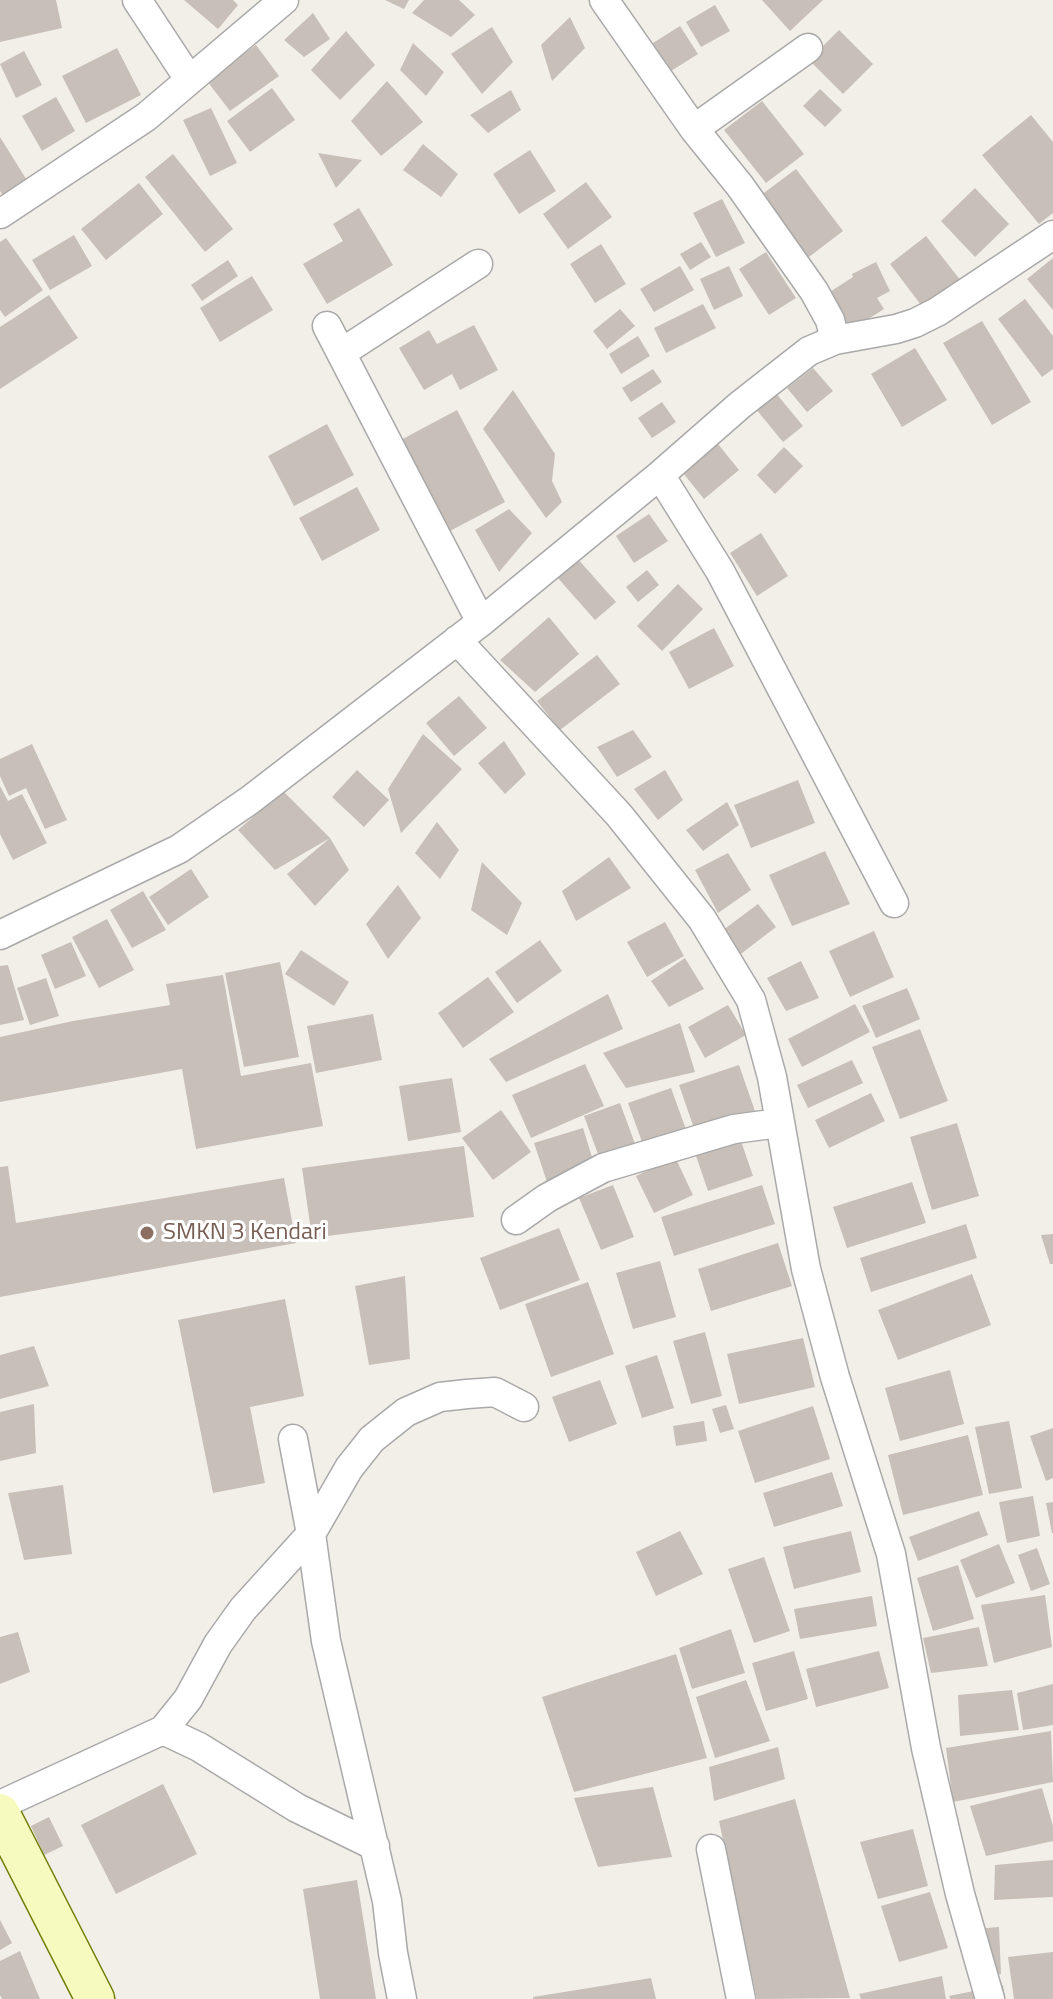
<!DOCTYPE html>
<style>
body{margin:0}
canvas{display:block;background:#f2efe9}
</style>
<canvas width="1053" height="1999"></canvas>
<script>
const g = document.querySelector('canvas').getContext('2d');
g.lineJoin = 'round';
function fillPath(path, color) { g.fillStyle = color; g.fill(path, 'evenodd'); }
function trace(path, color, width, dash) { g.strokeStyle = color; g.lineWidth = width; g.lineCap = dash ? 'butt' : 'round'; g.setLineDash(dash || []); g.stroke(path); }
function write(font, color, halo, rows, align = 'center') {
  g.font = font + ' "Titillium Web",sans-serif'; g.lineWidth = 6; g.setLineDash([]); g.textBaseline = 'middle'; g.strokeStyle = halo; g.fillStyle = color; for (const [text, x, y, turn = 0] of rows) {
    g.save(); g.translate(x, y); g.rotate((+turn || 0) * Math.PI / 180); g.textAlign = isNaN(turn) ? turn : align; if (halo) g.strokeText(text, 0, 0); g.fillText(text, 0, 0); g.restore();
  }
}
fillPath(new Path2D(`
 M0,0H56L62,28L0,42Z
 M184,0H233L238,5L218,29Z
 M385,0H409L404,9Z
 M424,0H459L475,15L451,37L412,13Z
 M762,0H823L790,31Z
 M715,5L730,31L701,47L686,22Z
 M313,13L330,39L304,57L284,40Z
 M570,17L585,48L552,81L541,45Z
 M680,26L698,54L671,71L653,43Z
 M492,27L513,62L482,94L451,54Z
 M839,30L873,64L843,94L809,60Z
 M346,31L375,65L340,100L311,70Z
 M413,43L444,72L426,96L400,70Z
 M256,45L279,76L230,111L207,81Z
 M117,48L141,95L86,123L62,76Z
 M24,51L42,85L16,98L0,64Z
 M387,81L423,122L381,156L351,121Z
 M272,88L295,120L250,152L227,121Z
 M820,89L842,110L825,127L803,106Z
 M511,90L521,110L488,133L470,115Z
 M56,97L75,131L42,151L22,116Z
 M762,101L804,154L766,183L724,130Z
 M211,108L237,163L210,176L183,120Z
 M1031,115L1053,142V213L1039,224L982,155Z
 M0,137L28,182L4,197L0,191Z
 M423,144L458,174L441,197L403,170Z
 M530,150L556,191L519,214L493,174Z
 M318,153L362,160L336,188Z
 M173,154L233,229L205,252L145,177Z
 M796,169L843,231L801,263L753,201Z
 M586,182L612,217L568,249L543,214Z
 M139,183L163,214L106,260L81,229Z
 M975,188L1009,224L975,257L941,221Z
 M722,199L745,243L716,257L693,213Z
 M359,208L393,265L327,304L303,264L343,241L333,224Z
 M74,235L92,266L50,290L32,260Z
 M926,236L961,281L924,309L890,264Z
 M6,238L43,290L5,317L0,310V242Z
 M701,242L711,257L690,270L680,254Z
 M601,244L626,284L595,303L570,264Z
 M766,252L796,298L769,315L739,269Z
 M1053,258V310L1027,279Z
 M228,260L238,276L202,301L191,285Z
 M876,262L890,291L877,298L884,309L846,333L822,297L853,277L852,274Z
 M680,266L694,290L654,312L640,289Z
 M729,266L743,296L714,310L700,279Z
 M252,276L273,310L220,342L200,308Z
 M49,295L78,338L0,389V327Z
 M1025,299L1053,336V369L1042,377L998,319Z
 M703,304L716,328L666,353L654,328Z
 M620,309L635,326L607,349L593,331Z
 M982,321L1031,402L992,425L943,343Z
 M474,325L498,370L460,390L452,374L424,390L399,348L429,330L437,344Z
 M638,336L650,356L621,374L609,354Z
 M915,348L947,400L902,427L871,374Z
 M813,368L833,391L807,412L787,388Z
 M653,369L662,382L631,402L622,388Z
 M513,390L555,454L552,481L562,502L546,518L483,429Z
 M775,392L803,426L783,442L755,408Z
 M662,402L676,422L652,438L638,418Z
 M457,410L505,502L448,532L399,441Z
 M327,424L354,475L294,506L268,456Z
 M718,444L739,470L704,499L683,473Z
 M784,447L803,466L775,494L757,475Z
 M357,487L380,530L322,561L299,518Z
 M509,509L532,533L499,572L475,530Z
 M649,514L668,541L634,563L616,536Z
 M761,533L788,576L757,596L730,553Z
 M577,558L616,602L595,620L556,576Z
 M647,570L659,585L638,602L626,587Z
 M678,584L703,609L662,651L637,626Z
 M549,617L579,654L535,692L500,660Z
 M714,628L734,666L689,689L669,652Z
 M597,655L620,684L560,730L537,701Z
 M459,696L487,728L454,756L426,723Z
 M633,730L652,757L617,777L597,747Z
 M423,734L462,769L401,833L388,789Z
 M504,741L526,774L505,794L478,763Z
 M32,744L67,820L45,829L26,788L9,796L0,776V759Z
 M357,770L389,800L364,827L332,797Z
 M665,770L683,800L658,820L634,789Z
 M798,780L815,823L751,848L734,805Z
 M0,786L8,801L22,794L47,843L13,860L0,834Z
 M283,791L330,838L349,870L315,906L287,874L330,838L275,870L238,830Z
 M727,802L739,825L703,851L686,830Z
 M437,822L459,850L440,879L415,853Z
 M825,851L850,904L792,926L769,875Z
 M728,853L751,890L718,913L695,870Z
 M609,857L631,888L576,921L562,891Z
 M482,862L522,903L507,935L471,910Z
 M191,869L209,897L168,925L149,897Z
 M398,885L421,918L388,959L366,924Z
 M143,891L166,930L132,948L110,910Z
 M758,904L776,927L733,960L715,936Z
 M107,919L134,970L99,988L72,937Z
 M665,922L684,956L647,977L627,942Z
 M874,931L894,977L850,997L829,951Z
 M540,940L562,971L517,1003L495,972Z
 M71,942L86,976L55,989L41,955Z
 M301,950L349,982L334,1006L285,974Z
 M685,958L704,989L669,1007L651,981Z
 M801,961L819,998L786,1011L767,978Z
 M280,962L299,1057L244,1067L225,973Z
 M8,965L24,1020L0,1025V966Z
 M223,975L241,1076L311,1063L323,1126L196,1149L182,1069L0,1102V1037L73,1021L170,1005L166,984Z
 M488,977L514,1012L463,1048L438,1013Z
 M46,978L59,1016L30,1025L17,988Z
 M907,988L920,1019L876,1038L862,1006Z
 M608,994L623,1029L506,1082L489,1059Z
 M855,1004L870,1032L802,1067L788,1039Z
 M728,1005L746,1035L705,1058L688,1027Z
 M373,1014L382,1060L316,1073L307,1026Z
 M680,1023L695,1072L626,1088L603,1053Z
 M920,1029L948,1101L900,1119L872,1047Z
 M852,1060L863,1083L808,1108L797,1085Z
 M585,1064L604,1106L531,1138L512,1095Z
 M739,1065L756,1114L696,1134L679,1085Z
 M452,1078L461,1132L408,1141L399,1086Z
 M671,1088L688,1135L645,1150L628,1103Z
 M871,1093L885,1121L829,1148L815,1120Z
 M620,1103L638,1152L602,1165L584,1116Z
 M501,1110L531,1152L493,1180L462,1138Z
 M957,1123L979,1196L932,1210L910,1137Z
 M583,1128L596,1170L548,1185L534,1143Z
 M741,1141L753,1176L708,1191L696,1156Z
 M464,1146L474,1217L312,1238L302,1168Z
 M675,1157L693,1195L654,1213L636,1176Z
 M8,1166L16,1223L284,1178L296,1243L0,1297V1167Z
 M912,1182L926,1223L847,1248L833,1207Z
 M613,1185L634,1237L601,1250L579,1198Z
 M762,1185L775,1224L674,1256L661,1217Z
 M966,1224L977,1258L871,1292L860,1258Z
 M559,1228L580,1280L500,1310L480,1258Z
 M1053,1234V1264H1050L1041,1235Z
 M778,1243L792,1286L711,1311L698,1269Z
 M660,1261L676,1317L633,1329L616,1273Z
 M972,1274L991,1325L898,1360L878,1310Z
 M405,1276L410,1359L369,1365L355,1286Z
 M588,1282L614,1354L551,1377L525,1304Z
 M285,1299L304,1396L250,1407L265,1483L213,1493L178,1320Z
 M705,1332L722,1396L691,1404L673,1341Z
 M803,1338L815,1387L739,1404L727,1354Z
 M34,1346L49,1386L0,1399V1355Z
 M657,1355L674,1408L642,1418L625,1366Z
 M950,1370L964,1424L900,1441L885,1388Z
 M600,1380L617,1424L569,1442L552,1397Z
 M34,1404L36,1453L0,1461V1412Z
 M726,1405L734,1429L720,1433L712,1409Z
 M813,1406L830,1459L755,1483L738,1431Z
 M704,1421L707,1441L676,1446L673,1426Z
 M1009,1421L1022,1488L989,1494L975,1427Z
 M1053,1428V1478L1046,1481L1030,1436Z
 M968,1435L983,1495L903,1515L888,1455Z
 M832,1472L843,1506L774,1527L763,1493Z
 M63,1485L72,1554L24,1560L8,1493Z
 M1033,1496L1040,1536L1007,1543L999,1502Z
 M1053,1502V1533H1052L1046,1503Z
 M979,1511L988,1535L918,1561L909,1537Z
 M680,1531L703,1574L656,1596L636,1552Z
 M851,1531L861,1572L794,1589L783,1547Z
 M999,1544L1015,1583L976,1598L960,1560Z
 M1037,1548L1050,1584L1031,1591L1018,1555Z
 M764,1557L790,1631L754,1643L728,1569Z
 M958,1565L974,1619L933,1631L917,1578Z
 M1045,1595L1052,1647L994,1663L981,1605Z
 M872,1596L877,1626L800,1639L794,1609Z
 M979,1627L988,1666L931,1673L923,1638Z
 M731,1629L745,1673L692,1689L679,1648Z
 M18,1632L30,1672L0,1684V1637Z
 M794,1651L808,1699L766,1711L752,1663Z
 M879,1651L889,1688L816,1707L806,1669Z
 M676,1654L707,1758L574,1792L542,1697Z
 M746,1680L770,1741L715,1758L696,1697Z
 M1053,1684V1725L1023,1730L1017,1693Z
 M1012,1690L1019,1730L960,1736L958,1695Z
 M1051,1731L1053,1782L953,1802L946,1748Z
 M778,1747L785,1779L714,1801L709,1767Z
 M163,1784L197,1854L116,1894L81,1825Z
 M653,1787L672,1857L598,1867L574,1798Z
 M1042,1788L1053,1826V1841L986,1856L970,1806Z
 M795,1799L850,1998L757,1999L719,1821Z
 M49,1817L63,1846L44,1855L31,1826Z
 M913,1829L928,1886L878,1899L860,1842Z
 M1053,1860V1897L994,1900L995,1865Z
 M357,1880L376,1999H320L303,1889Z
 M930,1892L948,1948L899,1962L881,1906Z
 M0,1920L12,1943L0,1950Z
 M999,1927L1001,1974L970,1971L963,1930Z
 M20,1951L40,1999H2L0,1995V1961Z
 M1053,1952V1999H1014L1008,1957Z
 M942,1976L946,1999H861L859,1994Z
 M651,1978L656,1999H533V1997Z
 M1003,1985L1005,1999H950L949,1996Z`), '#c7bfb8');
const minor = new Path2D(`
 M137,0L189,79
 M604,0L694,129L740,186L814,291L830,320L835,340
 M694,129L808,48
 M0,214L146,117L284,0
 M327,326L481,622
 M341,353L478,264
 M660,475L720,571L894,903
 M457,640L619,815L702,919L751,1000L772,1077L806,1269L835,1377L891,1554L926,1748L960,1894L990,1999
 M0,935L179,849L250,800L481,622L660,475L740,405L809,351L835,340L896,329L915,323L937,312L1053,235
 M516,1220L547,1198L603,1168L734,1129L779,1123
 M293,1439L311,1534L326,1641L387,1901L393,1953L402,1999
 M163,1730L199,1747L297,1808L375,1846
 M0,1805L163,1730L188,1699L218,1644L243,1609L311,1534L349,1468L372,1439L406,1412L440,1397L467,1394L495,1392L524,1407
 M711,1849L741,1999`);
const secondary = new Path2D(`
 M0,1813L95,1999`);
trace(minor, '#a9a9a9', 31);
trace(secondary, '#707d05', 41);
trace(minor, '#fff', 28);
trace(secondary, '#f7fabf', 38);
for (const [x, y, r, color] of [
 [147,1233,8,"#8d6e63"]
]) { const dot = new Path2D(); dot.arc(x, y, r, 0, 2 * Math.PI); g.fillStyle = color; g.fill(dot); trace(dot, '#fff', 3); }
write('24px', '#785e54', '#fff', [
 ["SMKN 3 Kendari",163,1233]
], 'left');
</script>
